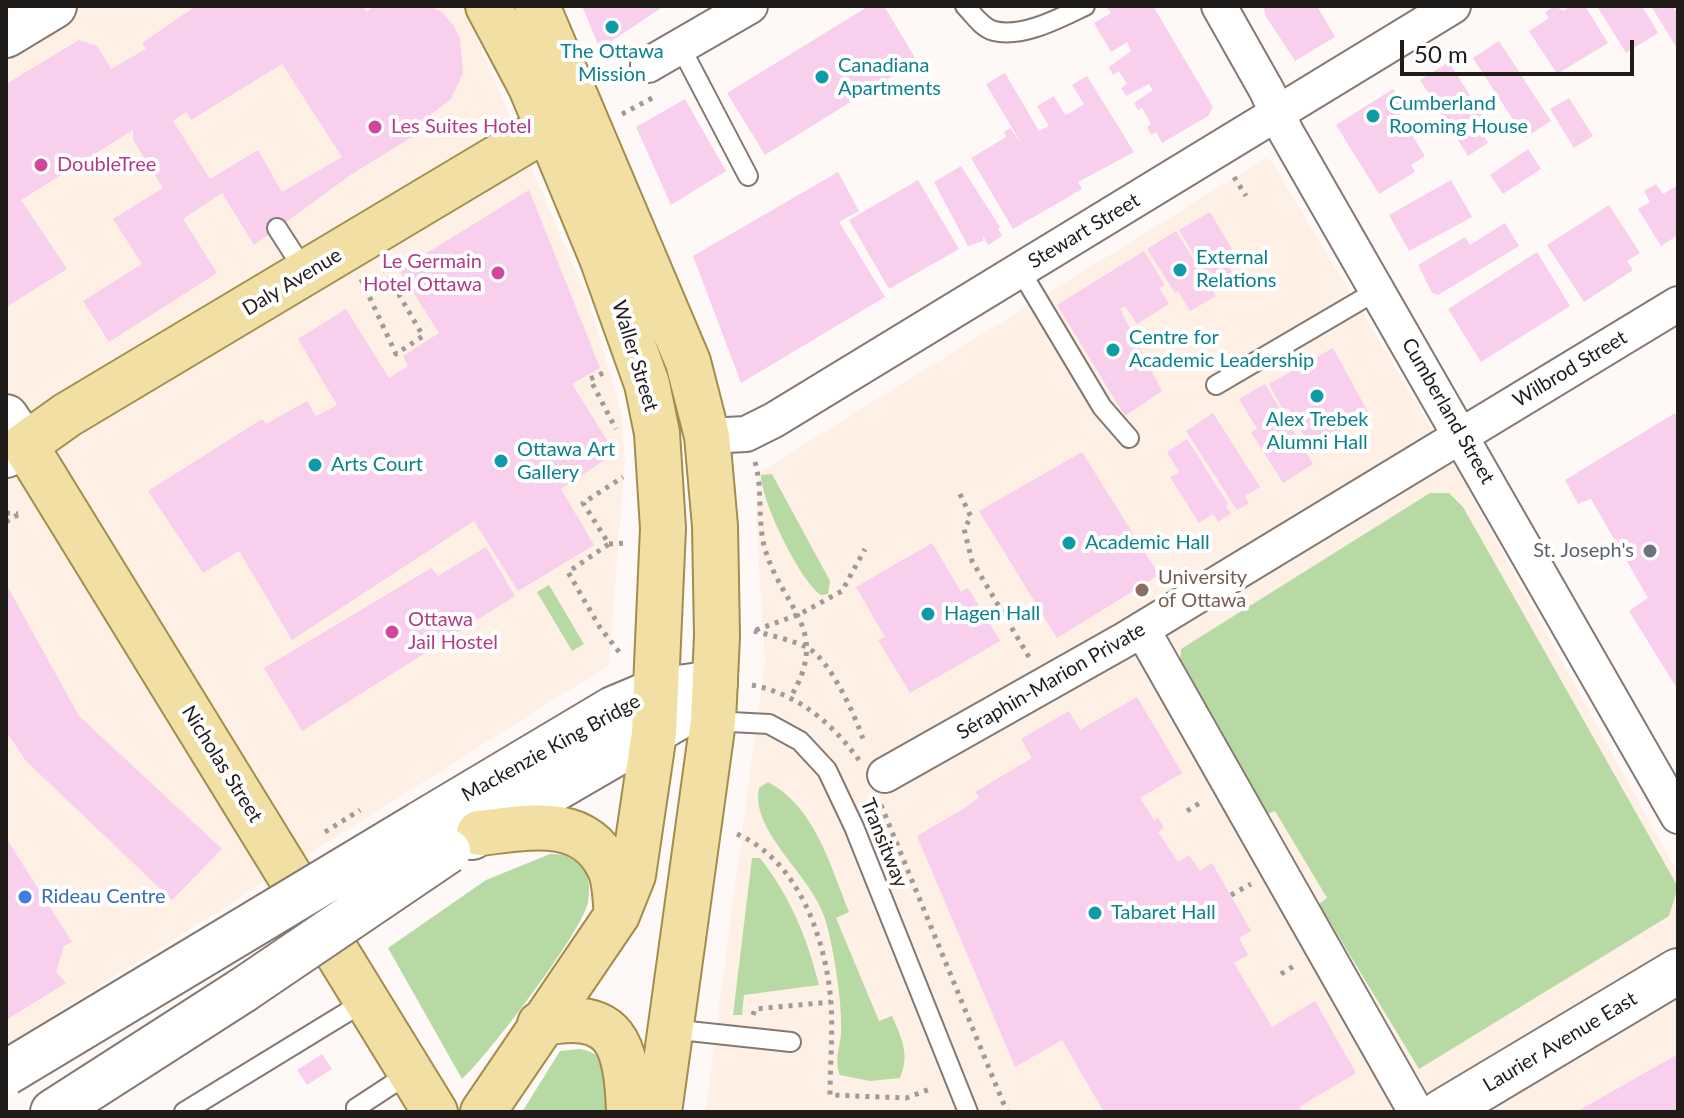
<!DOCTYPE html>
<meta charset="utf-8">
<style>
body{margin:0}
#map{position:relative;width:1684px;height:1118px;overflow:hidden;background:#fef9f6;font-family:Lato,sans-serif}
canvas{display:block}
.frame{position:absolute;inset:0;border:8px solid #201c1a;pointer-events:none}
.scale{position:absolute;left:1400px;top:40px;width:234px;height:36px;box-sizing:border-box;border:4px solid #201c1a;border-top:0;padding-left:10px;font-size:24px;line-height:28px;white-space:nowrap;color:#201c1a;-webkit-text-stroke:6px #fff;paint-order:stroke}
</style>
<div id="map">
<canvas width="1684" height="1118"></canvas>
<div class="frame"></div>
<div class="scale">50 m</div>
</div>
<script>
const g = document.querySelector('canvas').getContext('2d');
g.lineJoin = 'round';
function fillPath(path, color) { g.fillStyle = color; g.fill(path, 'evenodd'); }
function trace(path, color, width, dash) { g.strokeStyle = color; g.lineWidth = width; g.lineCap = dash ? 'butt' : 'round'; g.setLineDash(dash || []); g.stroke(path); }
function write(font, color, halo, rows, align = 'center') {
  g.font = font + ' Lato,sans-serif'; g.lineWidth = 8; g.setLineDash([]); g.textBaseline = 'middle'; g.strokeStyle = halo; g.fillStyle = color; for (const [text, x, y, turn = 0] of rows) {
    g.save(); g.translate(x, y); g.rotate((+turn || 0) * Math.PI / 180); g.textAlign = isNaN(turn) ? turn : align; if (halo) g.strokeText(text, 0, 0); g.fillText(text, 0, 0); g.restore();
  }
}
fillPath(new Path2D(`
 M6,6H463L589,302L621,411L625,459L609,665L6,1045Z
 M1266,158L1272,162L1467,487L1678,874V1112H705L765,660L756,520L758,473Z`), '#fef0e5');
fillPath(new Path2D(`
 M772,474L830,581L828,594L821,595C800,581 761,501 761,475Z
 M1430,493H1449L1463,507L1678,887L1669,916L1419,1069L1319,904L1327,898L1275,811L1267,814L1180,666L1181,649Z
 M549,585L584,644L572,651L537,592Z
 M768,782C815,807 830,865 849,912L836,918L879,1021L892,1016C902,1039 910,1054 900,1078L870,1081L840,1075C834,1059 840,1049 841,1033C843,1007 833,941 824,916C810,874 750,831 759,788Z
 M550,854C581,853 593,873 588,902C583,931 486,1058 462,1079L388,948L486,880Z
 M752,858H760C790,896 807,937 819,985L744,995L742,1015H733Z
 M580,1049C616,1056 611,1080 619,1112H522L560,1051Z`), '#b7daa4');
fillPath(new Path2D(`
 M196,6H363L366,12L375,6H429L442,12L454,26L460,39L463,73L451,99L429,116L433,124L352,174L254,245L222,193L183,219L217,273L109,342L83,301L142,264L113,219L163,188L133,140V130L21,200L67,269L6,307V84L79,40L97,46L111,69L146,49L142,43ZM282,64L342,157L282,192L258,150L210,179L173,121L186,112L191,120Z
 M582,6H664L600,49Z
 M869,6H884L917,61L765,155L727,93Z
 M1106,6H1153L1213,107L1208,116L1162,143L1156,132L1151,135L1147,127L1151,124L1142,108L1138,110L1134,103L1153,90L1149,84L1126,96L1121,88L1127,84L1119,71L1113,75L1109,67L1131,51L1127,42L1111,52L1094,23L1111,13Z
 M1264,6H1317L1335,37L1295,61L1265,15Z
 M1555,6L1563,11L1571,6H1585L1608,43L1557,74L1529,31L1549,18L1545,12Z
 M1597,6H1642L1658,33L1626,53Z
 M1651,6H1673L1678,14V50Z
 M1499,41L1551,121L1525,138L1473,58Z
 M1449,62L1483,116L1475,121L1488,143L1468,156L1420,80Z
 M1005,73L1039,131L1049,126L1037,106L1054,96L1065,115L1070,113L1084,104L1072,85L1087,76L1134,152L1078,182L1082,189L1013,229L971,158L1006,137L1004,132L1010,128L1021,143L986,84Z
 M1393,89L1407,110L1386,123L1395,136L1408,128L1425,156L1411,165L1415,172L1379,194L1336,125Z
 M1569,98L1593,136L1574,148L1550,109Z
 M685,99L726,171L671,205L636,127Z
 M1528,149L1541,169L1503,194L1490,175Z
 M961,166L1000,227L998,229L1002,236L988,245L983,236V241L968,246L934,182Z
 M838,172L859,211L839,222L885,297L741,383L693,256Z
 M918,180L959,249L889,289L849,220Z
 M1451,180L1472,217L1409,251L1389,215Z
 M1656,184L1663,194L1678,185V235L1661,246L1638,209L1650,202L1644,191Z
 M529,190L600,368L572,384L615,453L561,489L594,545L518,591L474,521L292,640L239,551L203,573L148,491L262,419L266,424L307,401L316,416L337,405L298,339L346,309L389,378L408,366L403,356L439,333L399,270Z
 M1609,205L1640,253L1627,261L1633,270L1584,302L1547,245Z
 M1210,212L1233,251L1223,257L1235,277L1214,289L1179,230Z
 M1505,223L1519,246L1438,295L1432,293L1418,265L1465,237L1470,245Z
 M1176,231L1216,296L1190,311L1178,291L1175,293L1147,249Z
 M1144,251L1165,285L1159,288L1169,304L1137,324L1125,306L1120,309L1162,391L1125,416L1057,305Z
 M1537,252L1570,306L1481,362L1448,309Z
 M1333,348L1369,414L1311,448L1288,408L1283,410L1269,384Z
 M1265,384L1313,464L1283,483L1251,432L1257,429L1239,399Z
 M1213,413L1260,487L1245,496L1249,503L1237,510L1186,431Z
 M1675,413L1678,419V690L1629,611L1648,598L1591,499L1578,504L1565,480Z
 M1187,439L1228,504L1226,506L1231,514L1218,522L1213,514L1199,523L1170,477L1179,472L1167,452Z
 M1082,452L1159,575L1057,638L979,511Z
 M932,543L961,592L968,588L1000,641L910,693L878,640L885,637L856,587Z
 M486,547L515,596L302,731L264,668L431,568L438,576Z
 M6,584L79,716L222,849L172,900L26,761L6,731Z
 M1137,697L1182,773L1140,798L1154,820L1158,818L1164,828L1158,832L1178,862L1189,855L1200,871L1212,863L1251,931L1239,938L1248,955L1234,963L1272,1027L1315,1001L1356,1073L1299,1107L1302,1112H1104L1062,1040L1015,1067L917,836L968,806L979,797L975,792L1032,758L1021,739L1069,711L1080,730Z
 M6,838L72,942L64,946L56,972L66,983L6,1020Z
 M322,1054L332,1069L307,1085L297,1070Z
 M1678,1054V1112H1576Z`), '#f8cfed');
const lane = new Path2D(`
 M965,6C973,14 982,28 994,31C1023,38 1060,18 1085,6
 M680,46L748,176
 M277,228L306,273
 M1020,270L1102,407L1129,438
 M1216,385L1378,290
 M711,721L769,724L800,741L827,770L854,827L968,1112
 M670,1029L791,1042
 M184,1112L367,1000
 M357,1112L356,1108L411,1072`);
const street = new Path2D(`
 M1219,6L1267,91L1286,132L1678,816
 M648,65L750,6
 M707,436L746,434L774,420L1453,6
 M1142,629L1416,1112
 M885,775L1126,639L1678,304`);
const secondary = new Path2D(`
 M6,35L54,6
 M6,417L25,445L6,455
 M420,824L613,709L656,691L715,683
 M472,837L682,715
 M53,1112L243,990
 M1442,1112L1678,971`);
const primary = new Path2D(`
 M537,6L688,362L707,436L715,526L717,636L713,721L659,1112
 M479,833C526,828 582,814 608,865C616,879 615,899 617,915
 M540,1024C617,1007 627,1045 629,1112
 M435,1112L25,445L67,415L579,109
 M483,1112L617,915L633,875L654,733L663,528L657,433L647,384L602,258L531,87L488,6`);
trace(lane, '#837972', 22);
trace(street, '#837972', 38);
trace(secondary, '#837972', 48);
trace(primary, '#a28d4d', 48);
trace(new Path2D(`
 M599,56L624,43
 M622,114L654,97
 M1234,177L1246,196
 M361,279L396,354L423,336L383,267
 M603,373L590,379L616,429
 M755,462C763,489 757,522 765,549C783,610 832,629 790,698
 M960,494L971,517L964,529L972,561L1029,657
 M6,513L18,514
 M6,522L19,514
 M609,544L626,543
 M756,630L800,614L842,591L865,549
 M754,631C772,636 793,640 808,648C830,660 855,715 863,739
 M619,652L599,626L568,572L609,544L583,503L623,477
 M752,685C798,694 832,723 859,760
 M881,805L1007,1112
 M1187,811L1203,801
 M325,832L360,810
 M737,834C799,861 826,939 831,1003C833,1033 830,1065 830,1095L906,1098L930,1089
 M1231,895L1251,884
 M1281,974L1297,964
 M753,1015L755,1009L831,1002`), '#9f9b98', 5, [4, 6]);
trace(lane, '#fff', 18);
trace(street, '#fff', 34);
trace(secondary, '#fff', 44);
trace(primary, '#f1dfa4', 44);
const secondaryBridge = new Path2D(`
 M243,990L448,851
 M6,1073L420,824`);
trace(secondaryBridge, '#837972', 48, []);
trace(secondaryBridge, '#fff', 44);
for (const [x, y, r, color] of [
 [612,27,8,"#0f9aa8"],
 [822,77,8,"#0f9aa8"],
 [1373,116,8,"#0f9aa8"],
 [375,127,8,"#d1479c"],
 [41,165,8,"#d1479c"],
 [1180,270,8,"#0f9aa8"],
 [498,273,8,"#d1479c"],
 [1113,350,8,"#0f9aa8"],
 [1317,396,8,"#0f9aa8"],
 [501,461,8,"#0f9aa8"],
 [315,465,8,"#0f9aa8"],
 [1069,543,8,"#0f9aa8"],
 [1650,551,8,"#6b7280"],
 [1142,590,8,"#8d6e63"],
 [928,614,8,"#0f9aa8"],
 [392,632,8,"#d1479c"],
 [25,897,8,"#3f7fe0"],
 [1095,913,8,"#0f9aa8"]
]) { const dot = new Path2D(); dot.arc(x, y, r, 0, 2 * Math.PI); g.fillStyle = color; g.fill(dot); trace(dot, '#fff', 3); }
write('20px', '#0d838f', '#fff', [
 ["The Ottawa",612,52,"center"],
 ["Mission",612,75,"center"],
 ["Canadiana",838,66],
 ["Apartments",838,89],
 ["Cumberland",1389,104],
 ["Rooming House",1389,127],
 ["External",1196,258],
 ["Relations",1196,281],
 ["Centre for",1129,338],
 ["Academic Leadership",1129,361],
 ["Alex Trebek",1317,420,"center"],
 ["Alumni Hall",1317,443,"center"],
 ["Ottawa Art",517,450],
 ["Gallery",517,473],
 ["Arts Court",331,465],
 ["Academic Hall",1085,543],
 ["Hagen Hall",944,614],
 ["Tabaret Hall",1111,913]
], 'left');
write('20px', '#b23c85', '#fff', [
 ["Les Suites Hotel",391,127],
 ["DoubleTree",57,165],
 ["Le Germain",482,262,"right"],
 ["Hotel Ottawa",482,285,"right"],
 ["Ottawa",408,620],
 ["Jail Hostel",408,643]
], 'left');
write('20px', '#201c1a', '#fff', [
 ["Stewart Street",1084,231,-31],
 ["Daly Avenue",292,282,-31],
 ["Waller Street",635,356,73],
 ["Wilbrod Street",1570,369,-31],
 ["Cumberland Street",1448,411,60],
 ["Séraphin-Marion Private",1051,681,-30],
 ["Mackenzie King Bridge",551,748,-29],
 ["Nicholas Street",222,764,58],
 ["Transitway",884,843,68],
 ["Laurier Avenue East",1560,1042,-31]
]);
write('20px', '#5b616d', '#fff', [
 ["St. Joseph's",1634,551]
], 'right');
write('20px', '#785e54', '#fff', [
 ["University",1158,578],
 ["of Ottawa",1158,601]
], 'left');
write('20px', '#366cbe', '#fff', [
 ["Rideau Centre",41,897]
], 'left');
</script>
